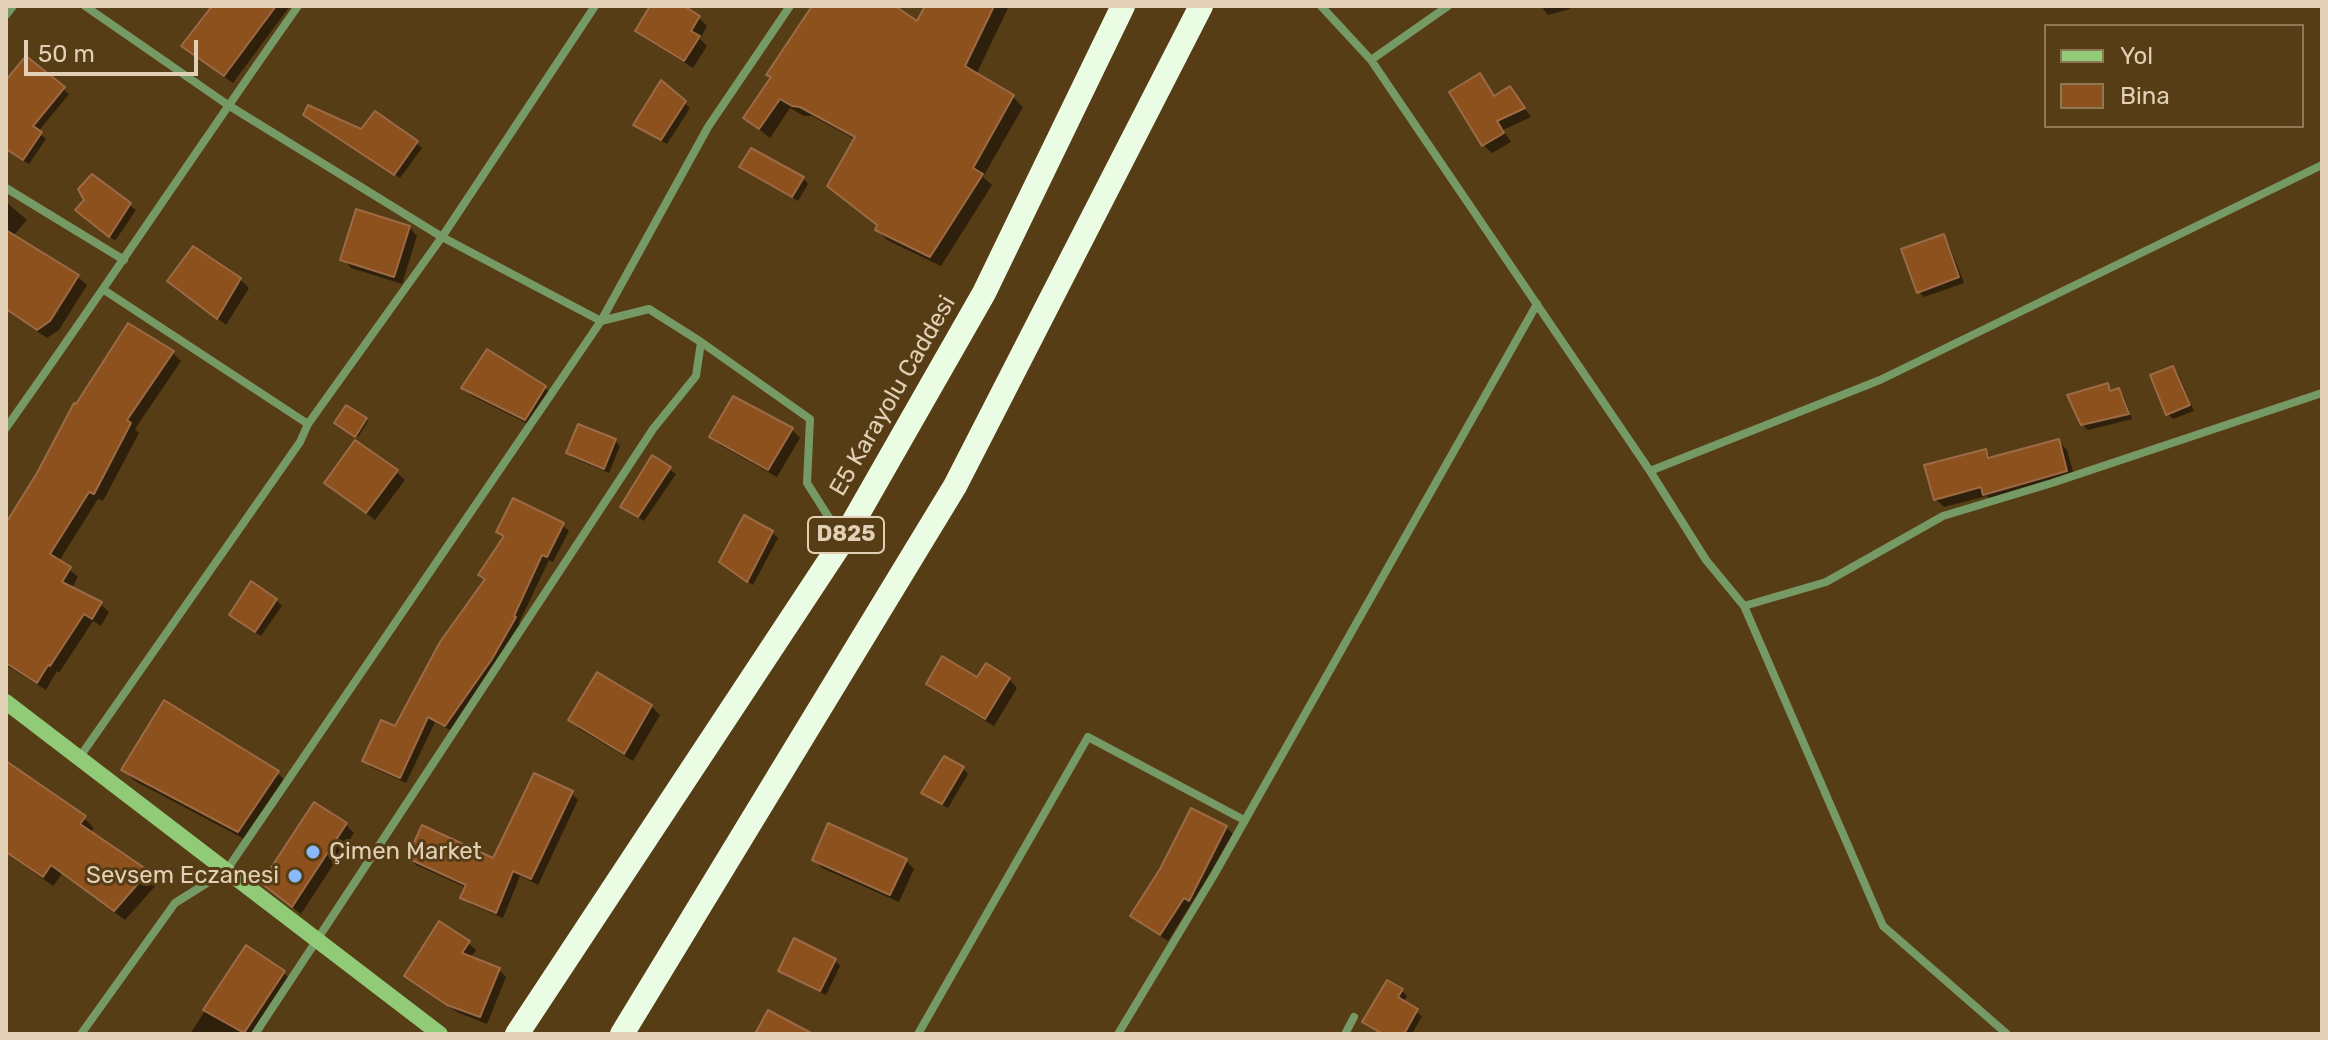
<!DOCTYPE html>
<meta charset="utf-8">
<style>
body{margin:0}
#map{position:relative;width:2328px;height:1040px;overflow:hidden;background:#563d15;font-family:Rubik,sans-serif}
canvas{display:block}
.frame{position:absolute;inset:0;border:8px solid #e2d0b6;pointer-events:none}
.legend{position:absolute;left:2044px;top:24px;width:260px;height:104px;box-sizing:border-box;background:#563d15;border:2px solid #8e7855;margin:0;padding:10px 14px;list-style:none;font-size:24px;color:#e2d0b6}
.legend li{display:flex;align-items:center;gap:16px;height:40px}
.legend b{width:40px;border:2px solid #8e7855}
.scale{position:absolute;left:24px;top:40px;width:174px;height:36px;box-sizing:border-box;border:4px solid #e2d0b6;border-top:0;padding-left:10px;font-size:24px;line-height:28px;white-space:nowrap;color:#e2d0b6;-webkit-text-stroke:6px #563d15;paint-order:stroke}
</style>
<div id="map">
<canvas width="2328" height="1040"></canvas>
<div class="frame"></div>
<ul class="legend">
<li><b style="height:10px;background:#91cb78"></b>Yol</li>
<li><b style="height:22px;background:#8d511e"></b>Bina</li>
</ul>
<div class="scale">50 m</div>
</div>
<script>
const g = document.querySelector('canvas').getContext('2d');
g.lineJoin = 'round';
function fillPath(path, color) { g.fillStyle = color; g.fill(path, 'evenodd'); }
function trace(path, color, width, dash) { g.strokeStyle = color; g.lineWidth = width; g.lineCap = dash ? 'butt' : 'round'; g.setLineDash(dash || []); g.stroke(path); }
function write(font, color, halo, rows, align = 'center') {
  g.font = font + ' Rubik,sans-serif'; g.lineWidth = 6; g.setLineDash([]); g.textBaseline = 'middle'; g.strokeStyle = halo; g.fillStyle = color; for (const [text, x, y, turn = 0] of rows) {
    g.save(); g.translate(x, y); g.rotate((+turn || 0) * Math.PI / 180); g.textAlign = isNaN(turn) ? turn : align; if (halo) g.strokeText(text, 0, 0); g.fillText(text, 0, 0); g.restore();
  }
}
fillPath(new Path2D(`
 M214,6H290L233,83L192,54Z
 M652,6H680L699,18L707,26L700,39L707,46L693,68L646,39L637,30Z
 M815,6H891L918,24L927,6H1009L976,75L1013,97L1023,107L983,177L992,185L941,266L887,240L877,230L878,227L829,186L856,140L812,116H804L790,108L770,138L745,118L772,79L768,75Z
 M1541,6H1569L1570,9L1548,15Z
 M26,58L69,94L38,132L46,139L29,164L6,150V83Z
 M1480,76L1496,97L1510,89L1531,117L1503,130L1511,142L1492,153L1483,145Z
 M684,103L690,108L667,144L641,130L635,124Z
 M376,113L422,148L400,178L310,119L362,132Z
 M742,167L803,178L808,184L798,201L747,172Z
 M92,177L136,210L115,241L83,215Z
 M6,202L27,220L13,236L6,231Z
 M409,227L417,236L402,284L351,268L343,259Z
 M1943,236L1948,242L1964,283L1924,297L1919,292Z
 M28,246L78,277L87,285L59,330L47,338L6,310V274Z
 M240,279L249,288L226,325L178,289Z
 M172,352L181,361L135,429L139,433L103,501L98,499L59,561L78,577L71,589L100,604L109,612L101,626L93,621L59,673L57,671L46,690L6,665V527Z
 M2173,368L2178,373L2194,411L2173,419L2168,414Z
 M2107,385L2114,392L2118,390L2124,396L2132,419L2088,430L2082,424Z
 M544,387L553,396L534,427L472,396L463,388Z
 M366,419L368,421L358,437L339,425Z
 M792,430L800,438L777,477L720,445L712,437Z
 M615,441L620,446L609,473L573,458L568,453Z
 M2058,441L2067,450L2075,479L1994,503L1987,496L1944,507L1935,499L1985,451L1993,459Z
 M653,458L676,474L644,521L622,507Z
 M396,472L405,480L375,520L327,483Z
 M562,525L569,531L553,562L549,560L519,623L521,625L452,731L435,722L406,783L371,767L364,760L396,729L486,581L481,575L505,538L498,531Z
 M772,532L778,538L753,585L727,567Z
 M276,600L282,606L261,636L237,620Z
 M1009,679L1017,688L994,726L937,692L928,684Z
 M651,706L660,715L633,761L579,729L570,720Z
 M6,763L84,818L94,828L90,833L148,873L158,883L125,920L62,874L53,886L6,853Z
 M963,768L968,774L948,808L929,798L924,793Z
 M123,770L277,773L289,784L250,842L135,781Z
 M571,793L578,800L538,885L520,876L503,918L470,904L463,897L467,888L416,865L409,858L494,860Z
 M346,825L354,833L301,914L272,891Z
 M1226,827L1234,835L1168,941L1140,923L1132,915Z
 M814,859L906,861L914,869L899,902L822,868Z
 M468,943L476,950L470,958L498,969L506,977L487,1024L457,1012L414,983L407,976Z
 M246,948L283,972L292,981L260,1031L261,1034H190Z
 M835,960L840,966L826,995L786,976L780,971Z
 M1402,991L1407,996L1403,1003L1422,1016L1412,1034H1382L1365,1021Z`), '#0007');
const building = new Path2D(`
 M212,6H276L224,76L181,46Z
 M650,6H684L700,16L691,31L700,36L684,61L635,31Z
 M812,6H895L917,21L925,6H994L965,66L1014,95L973,168L983,174L930,257L875,230L877,225L827,186L855,137L800,107L792,106L780,99L759,129L743,118L771,77L766,75Z
 M26,56L65,87L33,126L42,132L23,160L6,149V80Z
 M1480,73L1494,96L1510,86L1525,108L1497,121L1504,133L1482,146L1449,92Z
 M661,80L686,101L661,140L633,125Z
 M308,105L361,129L375,111L418,141L394,175L303,115Z
 M751,148L804,177L792,197L739,167Z
 M92,174L131,203L109,237L75,210L84,200L78,189Z
 M356,209L410,226L394,277L340,260Z
 M6,230L79,275L50,321L37,330L6,309Z
 M1944,234L1959,277L1917,293L1901,249Z
 M193,246L241,278L217,319L167,281Z
 M128,323L174,351L127,420L131,423L94,494L89,492L50,554L71,567L62,582L102,602L92,619L84,614L50,666L48,665L37,683L6,663V523L37,473L74,403L76,404Z
 M487,349L546,386L525,420L461,388Z
 M2173,366L2190,405L2166,415L2150,375Z
 M2108,383L2110,391L2119,388L2129,414L2081,425L2067,395Z
 M733,396L793,428L768,470L709,437Z
 M346,405L367,418L355,437L334,423Z
 M578,424L616,439L604,469L566,453Z
 M2059,439L2067,471L1983,495L1981,487L1934,500L1924,465L1986,449L1988,458Z
 M355,440L398,470L366,513L324,483Z
 M652,455L671,467L638,517L620,507Z
 M513,498L564,523L547,557L542,555L514,616L516,617L492,659L445,726L428,717L400,778L362,761L381,720L395,726L440,642L485,579L478,575L504,536L496,532Z
 M744,515L773,531L747,582L719,562Z
 M251,581L277,599L255,632L229,615Z
 M942,656L977,677L986,663L1010,678L985,719L926,684Z
 M597,672L652,705L624,754L568,720Z
 M164,700L279,771L238,832L121,770Z
 M944,756L964,767L942,804L921,793Z
 M6,761L86,816L80,824L149,871L114,911L51,865L43,877L6,852Z
 M534,773L573,791L531,879L513,871L496,913L460,898L466,885L407,858L422,825L493,858Z
 M314,802L347,823L292,907L261,883Z
 M1191,808L1227,826L1189,901L1184,898L1160,935L1130,916L1160,869Z
 M828,823L907,859L890,895L812,860Z
 M439,921L470,941L462,953L500,968L480,1017L447,1005L404,976Z
 M794,938L836,959L820,991L778,971Z
 M246,945L285,971L244,1033L203,1010Z
 M1387,980L1403,989L1398,997L1418,1009L1404,1034H1383L1362,1022Z
 M768,1010L813,1034H755Z`);
fillPath(building, '#8d511e');
trace(building, '#9c6a45', 2);
trace(new Path2D(`
 M85,6L228,105L442,237L601,321L649,309L701,342L696,376L653,429L255,1034
 M1321,6L1371,60L1650,471L1706,560L1744,606L1883,926L2007,1034
 M6,15L13,6
 M1371,60L1448,6
 M6,188L124,260
 M104,290L308,424
 M701,342L810,419L807,483L840,535
 M6,428C105,289 199,146 298,6
 M1650,471L1880,380L2322,165
 M1744,606L1826,582L1943,516L2052,483L2322,393
 M79,758L300,442L308,424L442,237L595,6
 M81,1034L175,903L226,871L601,321L708,127L790,6
 M918,1034L1088,737L1244,820
 M1118,1034L1214,875L1537,304
 M1345,1034L1354,1017`), '#769a66', 8);
trace(new Path2D(`
 M6,702L440,1034`), '#91cb78', 16);
trace(new Path2D(`
 M517,1034L843,540L984,293L1123,6
 M622,1034L955,486L1201,6`), '#ebfce4', 24);
for (const [x, y, r, color] of [
 [313,852,8,"#8abafc"],
 [295,876,8,"#8abafc"]
]) { const dot = new Path2D(); dot.arc(x, y, r, 0, 2 * Math.PI); g.fillStyle = color; g.fill(dot); trace(dot, '#563d15', 3); }
for (const [x, y, w] of [
 [846,535,76]
]) { const box = new Path2D(); box.roundRect(x - w / 2, y - 18, w, 36, 6); g.fillStyle = '#563d15'; g.fill(box); trace(box, '#e2d0b6', 2); }
write('bold 22px', '#e2d0b6', null, [
 ["D825",846,535]
]);
write('24px', '#e2d0b6', '#563d15', [
 ["E5 Karayolu Caddesi",893,396,-60]
]);
write('24px', '#e2d0b6', '#563d15', [
 ["Çimen Market",329,852],
 ["Sevsem Eczanesi",279,876,"right"]
], 'left');
</script>
